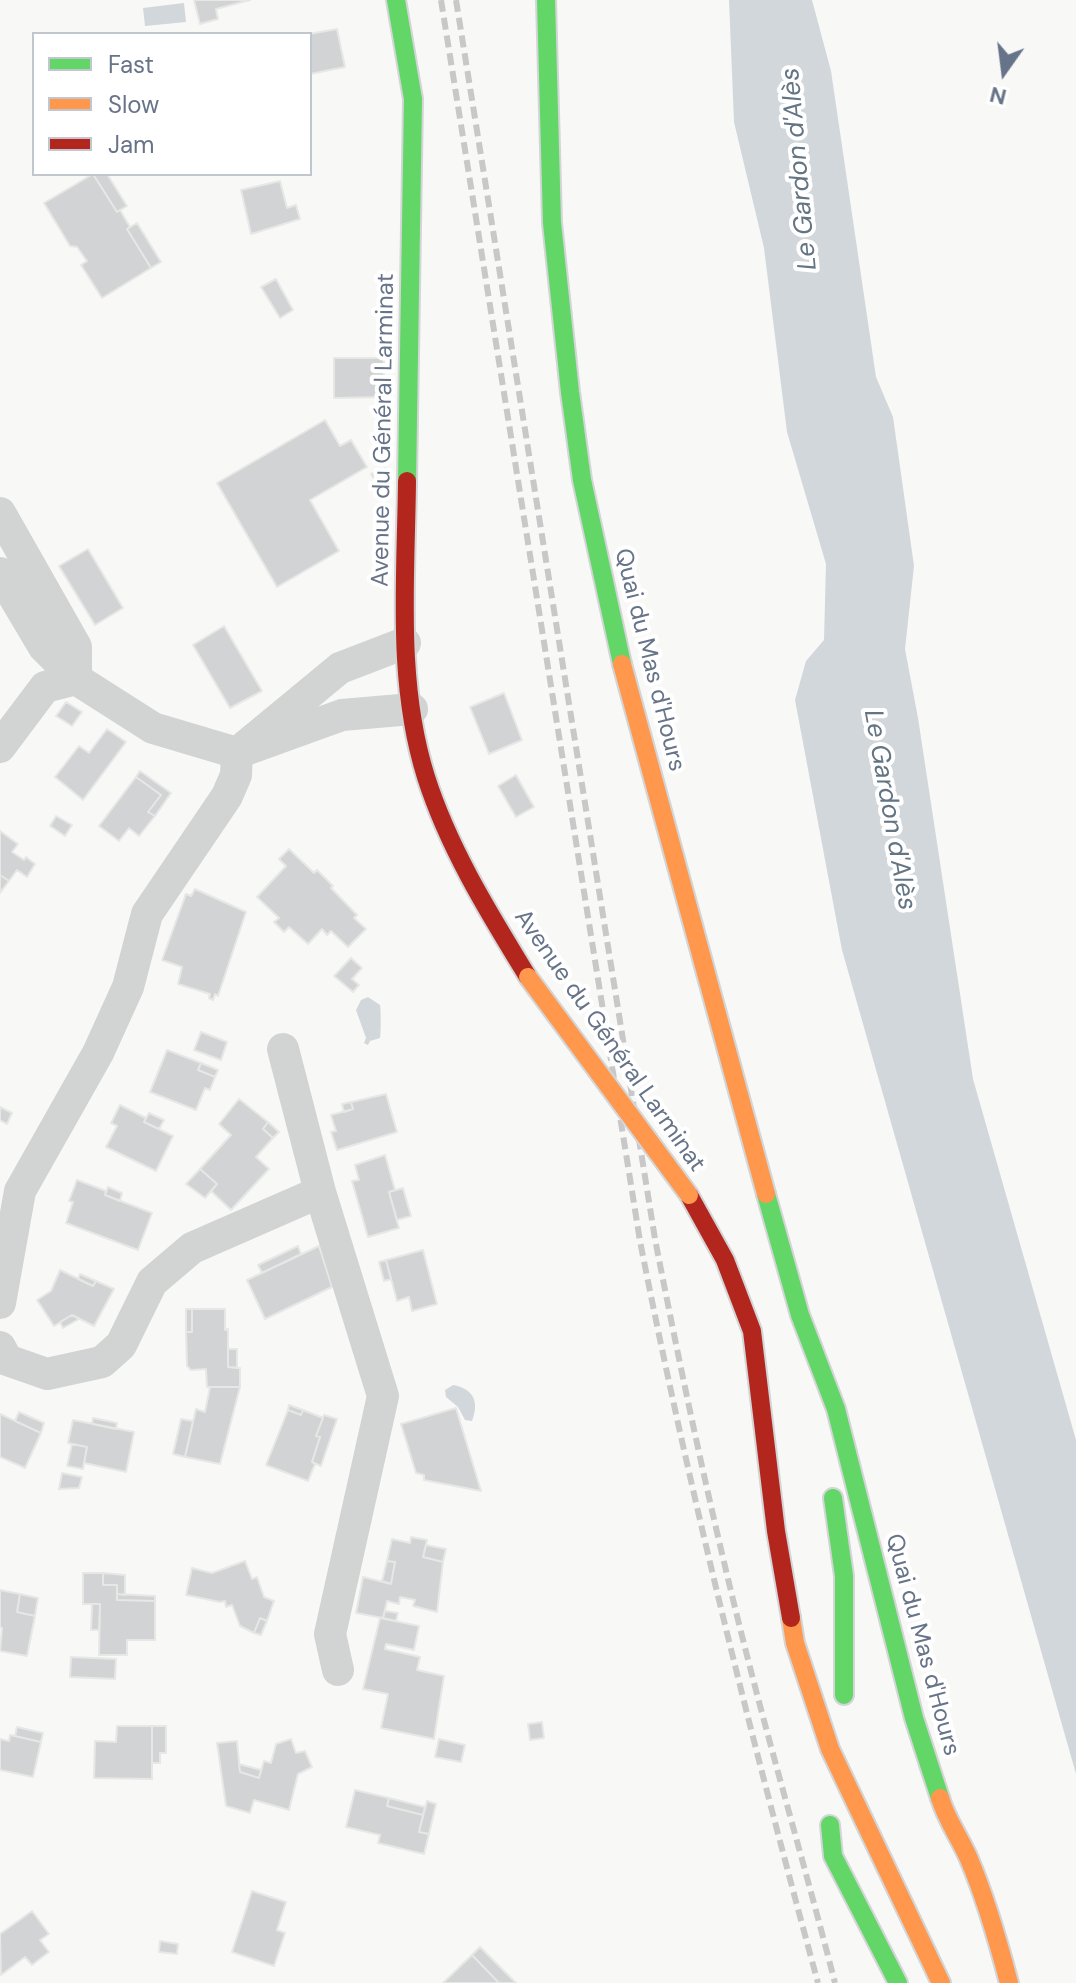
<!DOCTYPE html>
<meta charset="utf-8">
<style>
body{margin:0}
#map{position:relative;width:1076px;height:1983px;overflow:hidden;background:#f8f8f7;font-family:"DM Sans",sans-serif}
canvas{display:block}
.legend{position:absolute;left:32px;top:32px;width:280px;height:144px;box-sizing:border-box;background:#fff;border:2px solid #c2c7cf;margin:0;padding:10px 14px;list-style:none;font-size:24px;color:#677388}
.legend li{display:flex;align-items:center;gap:16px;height:40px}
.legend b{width:40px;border:2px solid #c2c7cf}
.north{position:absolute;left:964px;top:32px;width:80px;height:80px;-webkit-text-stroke:6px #fff;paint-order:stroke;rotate:194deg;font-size:22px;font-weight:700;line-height:32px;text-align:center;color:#677388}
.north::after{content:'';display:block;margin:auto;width:28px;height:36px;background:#677388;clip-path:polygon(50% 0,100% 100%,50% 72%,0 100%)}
</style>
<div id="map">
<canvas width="1076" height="1983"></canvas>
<ul class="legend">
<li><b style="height:10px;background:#63d668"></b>Fast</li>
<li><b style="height:10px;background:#ff974d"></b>Slow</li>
<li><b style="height:10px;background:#b3261e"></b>Jam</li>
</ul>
<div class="north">N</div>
</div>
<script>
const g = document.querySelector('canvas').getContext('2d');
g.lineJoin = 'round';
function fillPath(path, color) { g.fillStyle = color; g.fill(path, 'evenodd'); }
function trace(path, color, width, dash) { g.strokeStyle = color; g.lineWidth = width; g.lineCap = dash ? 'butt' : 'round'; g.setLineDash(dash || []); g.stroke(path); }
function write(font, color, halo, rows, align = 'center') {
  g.font = font + ' "DM Sans",sans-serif'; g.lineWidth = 8; g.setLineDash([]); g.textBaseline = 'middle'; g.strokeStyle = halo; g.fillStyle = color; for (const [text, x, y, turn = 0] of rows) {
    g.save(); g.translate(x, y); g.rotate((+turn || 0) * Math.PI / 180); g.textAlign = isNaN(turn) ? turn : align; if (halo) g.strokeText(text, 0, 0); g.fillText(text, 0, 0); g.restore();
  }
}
fillPath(new Path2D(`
 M729,0H812L831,71L876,377L893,417L914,566L905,649L918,718L973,1079L1076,1440V1774L842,950L795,700L806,661L824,640L826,564L787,432L764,248L734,122Z
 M184,3L186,22L145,26L143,8Z
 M368,997L380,1005C381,1010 381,1035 380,1038L370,1041L368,1045L364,1043L366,1038L356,1010L361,1000Z
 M453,1385C475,1389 479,1403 472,1421L465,1420L458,1407L446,1397L445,1390Z`), '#d2d7db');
const building = new Path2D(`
 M194,0H250L216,9L218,19L200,24Z
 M337,29L345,67L310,74L309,34Z
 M93,174L117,212L120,210L130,227L127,229L151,268L102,298L81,265L87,261L77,247L70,246L44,203Z
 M93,174H107L127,206L117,212Z
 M280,181L287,208L296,205L300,219L251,234L241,190Z
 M137,223L161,262L151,268L127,229Z
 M276,279L293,310L280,318L261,287Z
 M334,358H384V397L334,398Z
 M325,420L340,446L351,440L367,467L310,500L339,551L277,587L217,483Z
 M385,468L386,489H380L371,474Z
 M88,549L123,608L95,625L59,566Z
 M224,626L262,691L230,708L193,645Z
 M504,693L522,740L489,754L470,707Z
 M66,702L82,712L72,726L56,716Z
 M107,729L126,742L83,800L55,777L79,746L89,753Z
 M140,771L171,793L155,816L148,812L161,795L136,777Z
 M516,775L534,807L516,817L498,786Z
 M136,777L161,795L148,812L155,816L139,836L129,828L119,841L99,826Z
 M56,816L72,825L65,836L50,826Z
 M0,831L18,844L12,852L24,860L26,857L35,864L27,877L17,870L9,881L0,875Z
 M289,849L314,873L317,870L333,886L331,888L357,915L354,918L366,929L348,947L331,931L327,935L322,929L308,944L289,927L284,932L274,922L279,918L257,897L286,866L279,859Z
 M0,875L9,881L0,893Z
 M195,889L246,912L218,996L215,994L213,1000L209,998L210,994L178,984L182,967L162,960L186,894L191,896Z
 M351,958L362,968L352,979L359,985L353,992L334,976Z
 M201,1032L227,1042L221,1060L194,1050Z
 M167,1050L201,1063L198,1070L215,1077L210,1090L205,1088L196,1110L150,1092Z
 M201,1063L218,1070L215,1077L198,1070Z
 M386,1094L397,1132L337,1150L331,1132L336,1131L331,1115L353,1109L351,1102Z
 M239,1099L268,1122L263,1129L273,1138L256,1157L269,1169L231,1210L211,1191L217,1184L200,1169L231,1135L219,1124Z
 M351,1102L353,1109L344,1112L342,1104Z
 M120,1105L146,1118L144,1122L173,1136L156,1171L106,1147L117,1126L111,1123Z
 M0,1107L12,1113L7,1124L0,1120Z
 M149,1113L164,1120L159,1129L144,1122Z
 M268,1122L279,1132L273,1138L263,1129Z
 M385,1155L395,1190L389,1192L399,1228L368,1237L352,1181L359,1180L355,1165Z
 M200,1169L217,1184L205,1198L186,1184Z
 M77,1180L106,1191L105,1195L152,1213L138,1250L66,1223L73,1202L69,1201Z
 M108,1187L122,1193L120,1201L105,1195Z
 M403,1188L411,1216L397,1220L389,1192Z
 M298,1246L301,1254L262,1273L258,1265Z
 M319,1246L332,1287L265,1319L247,1280Z
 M423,1250L437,1304L412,1311L409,1297L397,1301L386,1260Z
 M386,1260L391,1279L384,1281L379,1262Z
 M60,1270L93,1286L96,1281L114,1289L94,1326L72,1315L54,1326L37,1300L51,1291Z
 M80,1274L96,1281L93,1286L78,1279Z
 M186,1309H192V1332H186Z
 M192,1309H225V1330L228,1329V1367L240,1368V1387H207L206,1369L191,1370L187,1366L186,1332H192Z
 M72,1315L79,1319L63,1328L60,1322Z
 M228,1349H237V1368L228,1367Z
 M210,1387H240L220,1464L185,1457L196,1409L205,1412Z
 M289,1405L303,1410L301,1415L288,1410Z
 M456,1408L481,1491L424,1480V1475L416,1473L401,1424Z
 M288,1410L301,1415L303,1410L323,1418L316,1436L320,1437L312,1462L315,1464L308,1481L266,1465Z
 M19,1412L44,1423L41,1433L15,1421Z
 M0,1414L41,1433L25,1468L0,1457Z
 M324,1415L337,1419L321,1466L312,1462L320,1437L316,1436Z
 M93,1418L117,1423L116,1429L92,1424Z
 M181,1419L193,1421L185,1457L173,1454Z
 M73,1420L134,1432L126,1472L84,1463L87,1447L68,1443Z
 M72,1444L87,1447L83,1469L67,1466Z
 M62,1473L82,1477L79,1488L59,1489Z
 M411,1537L427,1540L423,1557L443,1562L437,1612L413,1606L415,1600L400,1597L399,1604L387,1601L383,1618L356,1613L363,1577L391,1584L395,1562L387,1561L392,1539L410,1543Z
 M426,1545L446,1549L443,1562L423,1557Z
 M245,1561L252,1579L257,1577L264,1597L274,1601L267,1621L260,1618L254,1633L240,1626L232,1605L226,1607L225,1601L220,1602L186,1595L192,1568L212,1573Z
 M387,1561L395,1562L391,1584L382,1581Z
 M83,1573H103V1585H117V1600L155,1601V1640H127V1655H99L100,1604H83Z
 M103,1573L125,1575V1595L117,1594V1585H103Z
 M0,1590L20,1594L17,1612L35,1616L27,1656L0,1651L2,1628L0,1627Z
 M20,1594L38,1598L35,1616L17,1612Z
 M117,1594L155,1596V1601L117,1600Z
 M92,1604H100L99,1630H91Z
 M385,1611L398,1613L396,1621L383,1618Z
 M260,1618L267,1621L261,1635L254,1633Z
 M380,1618L419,1626L414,1650L386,1644L385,1649L420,1657L417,1670L444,1676L434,1739L381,1728L388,1694L363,1689Z
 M71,1657L116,1659L115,1679L70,1677Z
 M542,1722L544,1738L530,1740L528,1724Z
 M117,1726H152V1779L94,1778L95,1741L116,1742Z
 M152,1726H166V1753H160V1763H152Z
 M17,1727L43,1733L41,1742L15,1736Z
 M10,1735L41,1742L33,1777L0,1770V1739L9,1741Z
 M291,1739L296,1753L305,1751L312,1767L298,1774L289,1810L254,1800L250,1813L226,1806L217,1743L237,1741L240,1772L259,1778L264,1761L271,1763L276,1744Z
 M439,1739L465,1745L461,1762L435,1757Z
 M239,1764L261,1770L259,1778L240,1772Z
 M355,1790L389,1798L387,1806L423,1815L419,1832L429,1834L424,1854L378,1843L380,1835L346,1827Z
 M389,1798L425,1807L423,1815L387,1806Z
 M427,1801L436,1804L429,1834L419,1832Z
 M252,1891L286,1902L277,1930L285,1933L274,1966L232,1952Z
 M32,1911L49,1934L40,1940L49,1952L32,1965L25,1957L1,1975L0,1934Z
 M160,1941L178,1944L177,1954L159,1952Z
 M480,1947L516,1983H499L472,1955Z
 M472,1955L499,1983H443Z`);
fillPath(building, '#d2d3d4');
trace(building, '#e7e7e6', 2);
const fast = new Path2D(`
 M396,0L413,99L407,481
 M546,0L552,223L570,392L582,480L622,664
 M766,1194L800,1315L836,1409L914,1718L940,1798
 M833,1498L844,1576V1695
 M830,1825L833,1856L898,1983`);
const slow = new Path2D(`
 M622,664L766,1194
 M791,1618L795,1643L830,1749L941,1983
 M940,1798C947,1821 960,1838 969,1859C986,1899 998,1941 1009,1983`);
const jam = new Path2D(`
 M407,481C406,579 396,682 426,777C449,849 489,913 528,977
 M689,1195L725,1260L752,1331L776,1531L791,1618`);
trace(fast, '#d3d5d6', 22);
trace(slow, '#d3d5d6', 22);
trace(jam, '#d3d5d6', 22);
trace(new Path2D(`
 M0,513L76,647V679L153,728L237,753L236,775L227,796L147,914L128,987L98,1053L20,1191L0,1303
 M0,573L44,647L76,679L45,687L0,747
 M405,643L340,668L237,753L342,715L412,709
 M320,1192L383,1396L330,1634L338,1670
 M0,1347L7,1360L47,1374L102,1362L121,1345L152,1282L192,1248L320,1192L283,1049`), '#d2d3d3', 32);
trace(fast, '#63d668', 18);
trace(slow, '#ff974d', 18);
trace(jam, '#b3261e', 18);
trace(new Path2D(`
 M441,0L640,1241C689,1491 751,1737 818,1983
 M456,0L655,1239C686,1398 720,1556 762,1713C786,1803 812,1893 835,1983`), '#c8c8c9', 6, [12, 6]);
const slowBridge = new Path2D(`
 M528,977L689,1195`);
trace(slowBridge, '#d3d5d6', 22, []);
trace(slowBridge, '#ff974d', 18);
write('24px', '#677388', '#fff', [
 ["Avenue du Général Larminat",384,430,-89],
 ["Quai du Mas d'Hours",649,660,76],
 ["Avenue du Général Larminat",609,1041,55],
 ["Quai du Mas d'Hours",922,1645,75]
]);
write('italic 26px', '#637483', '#fff', [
 ["Le Gardon d'Alès",800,169,-95],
 ["Le Gardon d'Alès",889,810,80]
]);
</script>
